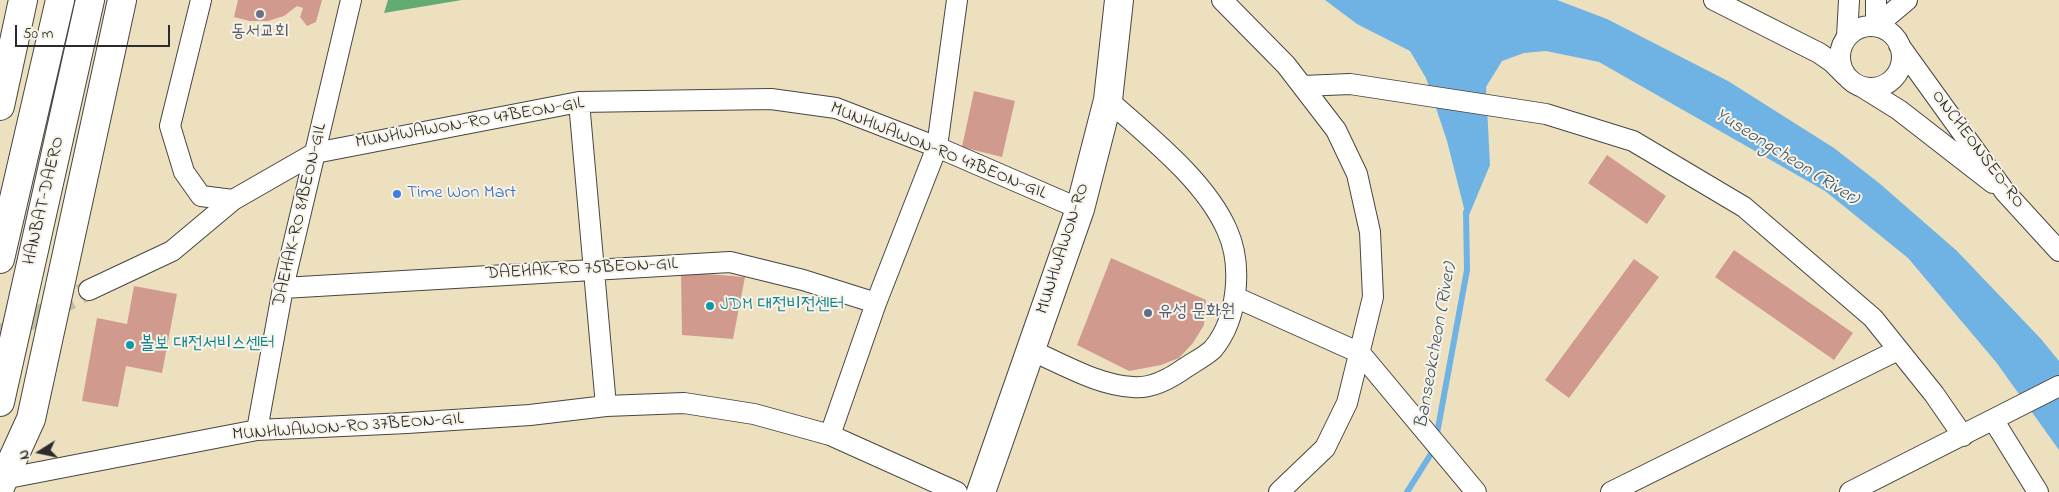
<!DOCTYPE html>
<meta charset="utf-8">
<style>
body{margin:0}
#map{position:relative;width:2059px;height:492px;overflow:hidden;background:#ede0bf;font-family:"Indie Flower",sans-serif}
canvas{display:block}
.north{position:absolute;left:15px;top:427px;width:50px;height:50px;-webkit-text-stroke:4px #f7f3e8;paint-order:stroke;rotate:260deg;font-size:14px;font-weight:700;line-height:20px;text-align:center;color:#2b2b2b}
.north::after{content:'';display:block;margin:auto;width:18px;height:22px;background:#2b2b2b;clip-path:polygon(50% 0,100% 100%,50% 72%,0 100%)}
.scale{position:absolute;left:15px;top:25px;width:155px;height:22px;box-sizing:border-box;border:2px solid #2b2b2b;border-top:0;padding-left:6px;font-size:15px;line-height:18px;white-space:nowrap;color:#2b2b2b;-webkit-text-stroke:4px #f7f3e8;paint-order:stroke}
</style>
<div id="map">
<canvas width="2059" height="492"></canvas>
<div class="north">N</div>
<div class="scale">50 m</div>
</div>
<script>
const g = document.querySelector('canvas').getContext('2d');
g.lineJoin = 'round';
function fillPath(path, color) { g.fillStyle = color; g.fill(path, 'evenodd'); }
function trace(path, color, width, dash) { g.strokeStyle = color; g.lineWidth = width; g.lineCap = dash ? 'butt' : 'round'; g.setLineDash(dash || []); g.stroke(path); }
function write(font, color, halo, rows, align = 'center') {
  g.font = font + ' "Indie Flower","Poor Story",sans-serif'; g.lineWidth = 4; g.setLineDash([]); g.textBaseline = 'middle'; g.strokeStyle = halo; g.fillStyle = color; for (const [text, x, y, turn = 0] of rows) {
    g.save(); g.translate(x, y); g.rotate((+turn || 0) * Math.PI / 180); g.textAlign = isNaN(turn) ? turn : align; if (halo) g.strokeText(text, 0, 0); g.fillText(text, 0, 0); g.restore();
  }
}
fillPath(new Path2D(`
 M388,0H462L384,13Z`), '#62ac73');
fillPath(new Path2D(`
 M1325,0H1557L1607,19L1728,81L1834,148L1879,183L1957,251L2041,339L2059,361V450L1996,362L1908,258L1825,191L1599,62L1546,51L1524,53L1502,61L1486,87L1490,165L1467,220L1447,141L1426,78L1410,51L1357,24Z`), '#6fb3e5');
trace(new Path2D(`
 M1436,439L1467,270L1466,212
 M1407,492L1434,449`), '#6fb3e5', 6);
fillPath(new Path2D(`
 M238,0H322L316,22L307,26L300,17L303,8L297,6L284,16L268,21H250L234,17Z
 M974,91L1015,101L1002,157L962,147Z
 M1607,155L1666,196L1647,224L1588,183Z
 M1734,250L1853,333L1834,360L1715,277Z
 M1111,258L1206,300L1204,325L1193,343L1179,358L1161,365L1129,371L1077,345Z
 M1634,259L1659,277L1569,398L1545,380Z
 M681,272L745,277L733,339L682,335Z
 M134,286L177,294L162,373L126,366L118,407L82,401L97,318L127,324Z`), '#d19a8e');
trace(new Path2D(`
 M0,335L89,290`), '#c6bca1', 20, [20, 10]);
const street = new Path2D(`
 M201,0L170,126L184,172L201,196L233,200
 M1222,0L1286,65L1336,130L1357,174L1370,232L1373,297L1347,403L1325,448L1279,492
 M1714,0L1819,53L1832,62L1846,76
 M1876,26L1907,0
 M1876,26V0
 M1840 57a31 31 0 1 1 62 0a31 31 0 1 1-62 0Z
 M1847,37L1849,0
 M1899,45L2005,192L2059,251
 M1303,86L1350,84L1546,114L1633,141L1744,207L1873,318L1934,394L1963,436
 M1862,87L1899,110L1993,183
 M579,102L606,406
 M283,288L730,262L803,280L876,303
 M89,290L172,251L233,200L315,153L579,102L771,99L836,108L937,147L1080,209
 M1235,297L1360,353L1476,492
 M1030,350C1063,364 1097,385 1133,387C1151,389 1171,378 1185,368C1194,362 1206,356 1213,349C1238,319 1243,265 1227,230C1205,180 1148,136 1108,100
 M1994,421L2038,492
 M257,430L283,288L351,0
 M830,435L876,303L937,147L957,0
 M3,479L257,430L407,423L530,415L606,406L684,403L754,414L830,435L957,492
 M1611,492L1898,350
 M1850,492L2059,386`);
const secondary = new Path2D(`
 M981,492L1080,209L1108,100L1119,0`);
const primary = new Path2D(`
 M0,106L23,0
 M0,259L60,0
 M0,402L90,0
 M0,487L31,419L122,0`);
trace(street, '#484641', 22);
trace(secondary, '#484641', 30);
trace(primary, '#484641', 30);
trace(street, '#fff', 20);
trace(secondary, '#fff', 28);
trace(primary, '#fff', 28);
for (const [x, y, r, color] of [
 [260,14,5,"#6b7280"],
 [397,194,5,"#3f7fe0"],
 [710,306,5,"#0f9aa8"],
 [1148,313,5,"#5c6f8a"],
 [130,345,5,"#0f9aa8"]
]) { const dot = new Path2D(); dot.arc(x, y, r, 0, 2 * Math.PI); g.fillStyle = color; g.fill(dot); trace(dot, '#f7f3e8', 2); }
write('18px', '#5b616d', '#f7f3e8', [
 ["동서교회",260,33]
]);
write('18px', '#2b2b2b', '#f7f3e8', [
 ["MUNHWAWON-RO 47BEON-GIL",470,124,-10],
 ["ONCHEONSEO-RO",1977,150,53],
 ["MUNHWAWON-RO 47BEON-GIL",938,152,22],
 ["HANBAT-DAERO",45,201,-77],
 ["DAEHAK-RO 81BEON-GIL",301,215,-77],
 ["MUNHWAWON-RO",1064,249,-72],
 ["DAEHAK-RO 75BEON-GIL",582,270,-3],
 ["MUNHWAWON-RO 37BEON-GIL",348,428,-4]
]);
write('18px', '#366cbe', '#f7f3e8', [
 ["Time Won Mart",407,194]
], 'left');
write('18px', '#0d838f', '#f7f3e8', [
 ["JDM 대전비전센터",720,306],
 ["볼보 대전서비스센터",140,345]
], 'left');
write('18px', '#4e5e75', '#f7f3e8', [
 ["유성 문화원",1158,313]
], 'left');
write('italic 19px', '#3f5463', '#f7f3e8', [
 ["Yuseongcheon (River)",1786,158,32],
 ["Banseokcheon (River)",1437,346,-80]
]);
</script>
